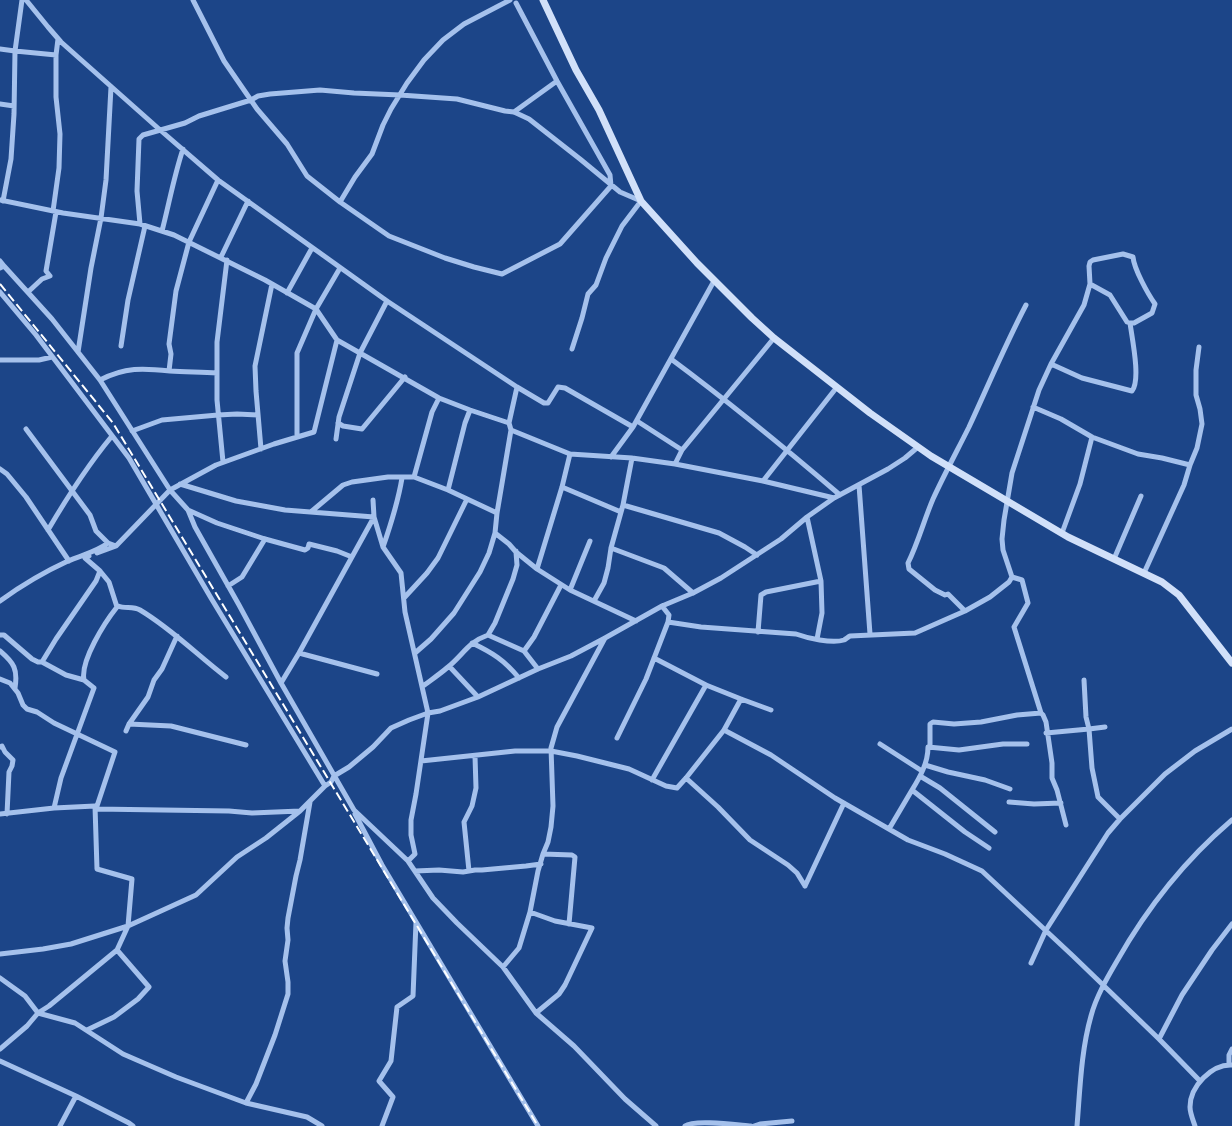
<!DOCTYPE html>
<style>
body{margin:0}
canvas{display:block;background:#1c4588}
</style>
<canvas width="1232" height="1126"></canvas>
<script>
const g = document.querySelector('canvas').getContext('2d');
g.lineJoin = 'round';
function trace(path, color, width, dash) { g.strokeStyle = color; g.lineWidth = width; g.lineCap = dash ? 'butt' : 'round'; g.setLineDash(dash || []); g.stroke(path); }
trace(new Path2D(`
 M26,0L48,27L61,42L159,129L218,180L387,301L517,387L544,403H548L558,387L565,388L633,427L714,281
 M193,0L224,61L257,109L287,144L307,176L340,202L389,236L445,258L474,267L502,274L560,244L611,186L610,175L557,81L516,3
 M0,49L15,51L56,55
 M0,104L14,106
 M514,112L557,81
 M0,200L63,213L140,224L174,235L265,280L316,309L337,340L439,398L470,410L509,423L511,430L570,454L632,458L675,464L763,481L834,498
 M3,201L11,159L14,114L15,51L22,0
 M340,202L355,177L372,154L383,125L391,109L407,83L424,60L443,40L464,24L510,0
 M53,211L59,168L60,134L56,97V55L58,39
 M140,224L137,191L139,139L143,135L185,123L199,116L251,100L258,96L270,94L320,90L354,93L400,95L457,99L505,111L514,112L529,119L580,159L620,192L641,201L622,226L606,258L596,285L588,294L582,318L572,349
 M162,231C169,204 174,176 183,149
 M221,257L248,201
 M0,261L4,266L0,268
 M4,266L52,319L100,380L170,490L188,510L195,527L239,605L281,683L354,810L408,861L433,898L457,923L503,967L536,1013L574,1046L625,1099L656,1126
 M0,292L36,335L129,458L211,598L325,786
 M28,292L42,279L50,276L46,271L56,212
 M287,293L312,248
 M121,346L128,300L145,226
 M78,352L91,268L101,218L106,180L111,87
 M671,359C729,402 785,448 840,495
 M0,360H39L52,357
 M1051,364L1082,378L1132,391C1141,380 1132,338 1130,323
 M169,371L171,354L169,344L176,291L189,242L218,180
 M100,380C125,367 143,368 170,371C185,372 201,372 217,373
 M1033,407L1061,419L1092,437L1080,484L1062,533
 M637,421L682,450
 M338,423L343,426L362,429L405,377
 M509,423L517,387
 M26,429L90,515L96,531L108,543
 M132,431L162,420L218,415L237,414L258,415
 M297,437V353L316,309L340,268
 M1092,437L1138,454L1162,458L1190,465
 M336,439L339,417L360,353L387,301
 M261,449L256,391L255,366L272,284
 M611,457L633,427
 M632,458L623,505L611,548L664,568L693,593
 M223,462L217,400V342L227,260
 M675,464L682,450L774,338
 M0,469L7,474L26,497L69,561
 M414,477L432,412L439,398
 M763,481L837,387
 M180,484L236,501L285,510L374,517L383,547L401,573L405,612L428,713L416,794L411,820V835L415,854L408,861
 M859,485L870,634
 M562,487L621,512
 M448,490L465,423L470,410
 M623,505L719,533L745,547L757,555
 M188,510L217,523L265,539L305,550L308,548L309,544L337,551L352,557
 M312,511L343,485L352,482L388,477H414L448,490L497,513
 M48,530C68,496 87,466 112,436
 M495,533L497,513L511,430
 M383,547C391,524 398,502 402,478
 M97,553L116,546
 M1114,559L1141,496
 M537,569L562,487L570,454
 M1144,573L1184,485L1190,465L1197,448L1202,424L1200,409L1196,395V370L1199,347
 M1012,577L1022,580L1028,603L1014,627L1041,713
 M228,586L242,577L265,539
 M570,590L590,541
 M404,598L427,573L438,558L467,499
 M0,601C22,585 44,572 68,561C82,555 96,552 108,543L116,546L170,490L216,465L274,444L314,432L337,340
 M594,601L604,583L608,568L611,548
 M117,607L118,606C125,609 133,606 140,610C172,629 197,655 226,677
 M965,611L990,597L1009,582L1012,577L1003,550L1002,539L1004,520L1012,473L1039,390L1051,364L1084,305L1090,284L1089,266L1090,262L1093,260L1123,254L1133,257C1134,269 1148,294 1155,304L1152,313L1134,323H1130L1127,322L1110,295L1090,284
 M668,622L701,627L796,634C807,638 832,644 844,640C846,639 848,637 850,636L915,633L965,611L948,594L945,595L935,590L909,569L908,563C918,543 924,520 933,499C944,475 957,451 969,427C988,386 1005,345 1026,305
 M758,632L761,595L766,592L821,581L807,517
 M0,635H4L32,659L38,662H42L66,675L84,680
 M817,639L822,613L821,581
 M472,643C493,653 504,660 519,678
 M0,651C14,663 18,669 15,688
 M524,651L534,637L561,585
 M299,653L377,674
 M415,653L431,639L454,613L480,572L489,553L495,533L509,544L516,552V551
 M42,662L56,639L96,581L100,571
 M449,666L478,697
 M538,669L524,651L488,635L495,623L513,579L517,565L516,552L537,569L570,590L636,621
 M0,679L10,683L18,693L23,705L27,709L37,712L54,723L115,752L96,809
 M1084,680L1086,717L1089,729L1105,727
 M281,683L299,653L374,517L373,500
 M423,686C431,680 440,674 448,667C463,655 468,642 488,635
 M741,699L771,710
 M129,724L171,726L246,745
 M724,730L771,755L835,798L908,840L945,854L982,871L1073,956L1159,1039L1200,1081
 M126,731L129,724L148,697L154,680L162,669L177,636
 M1046,733L1089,729L1092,768L1098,797L1120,819
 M617,738L646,679L668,622L669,615L662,606
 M880,744L922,771
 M0,747L2,746L5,752L13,760L12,766L9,772L7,814
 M928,747L959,750L1003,744H1027
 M421,761L515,751H551L577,756L629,769L666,786L677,788L686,778L724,730L741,699L706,685L654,658
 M925,765L948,772L985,780L1010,789
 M920,776L940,788L995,832
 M686,778L718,807L750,840L788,865L797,873L805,886
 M652,780L706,685
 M912,790C920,777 928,763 928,747L930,746V724L933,722L954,724L981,722L1017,715L1041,713L1043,715L1046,722L1052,763V778L1057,790L1066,825
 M1009,802L1034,804L1061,803
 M54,808L61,778L94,688L84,680C80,661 105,622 117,607L109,582L100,571L85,558L89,556
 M0,814L54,808L95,806L96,809L229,811L252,813L300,811
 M355,814L382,865L538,1126
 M889,829L912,790L965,832L989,848
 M543,854L572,855L575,857L569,924
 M415,871L439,870L463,872L475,870H482L526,866L541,864
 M469,871L464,822L472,806L476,788L475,756
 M805,886L844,803
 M530,912L555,921L592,928L565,985L559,994L536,1013
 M0,954L43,949L71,944L128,926L196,895L237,857L266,838L300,811L325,786L331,782L334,776L349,767L373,747L391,728L409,720L428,713L440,711L478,697L538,669L571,656L605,638L662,606L693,593L721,578L781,539L807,517L834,498L888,469L905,458L918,447
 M1031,963L1046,930L1108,833L1120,819L1165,774L1195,751L1232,729
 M503,967L519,948L530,912L538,871L543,854L548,842L551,827L553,806L551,748L557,727L605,638
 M0,978L25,996L38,1013L75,1023L123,1054L176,1077L246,1103L307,1117L322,1126
 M87,1030L114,1017L138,999L149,987L117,950
 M1159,1039L1182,995L1212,950L1232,924
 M0,1049L27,1026L38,1013L49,1006L117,950L128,926L132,879L97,869L95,806
 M0,1061L76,1096L129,1123L133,1126
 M1229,1065V1055L1232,1049
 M246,1103L256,1084L275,1035L288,994V982L285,961L288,940L287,928L288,918L296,876L300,860L310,802
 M60,1126L76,1096
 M382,1126L393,1097L379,1081L391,1061L397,1007L413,996L416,922
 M685,1126C694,1119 738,1125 751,1126
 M754,1126L760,1124L792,1121
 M1077,1126C1080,1090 1081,1051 1091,1016C1096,997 1107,978 1117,961C1147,908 1185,860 1232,820
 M1195,1126C1193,1120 1190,1113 1190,1107C1190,1086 1212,1064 1232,1065`), '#a5c1ec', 5);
trace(new Path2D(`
 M543,0L576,70L599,110L641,201L697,263L752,318L774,338L870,413L931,456L1068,537L1162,582L1179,595L1232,663`), '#d1e0f9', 7);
trace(new Path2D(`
 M0,284L113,423L538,1126`), '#fff', 2, [9, 4]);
</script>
